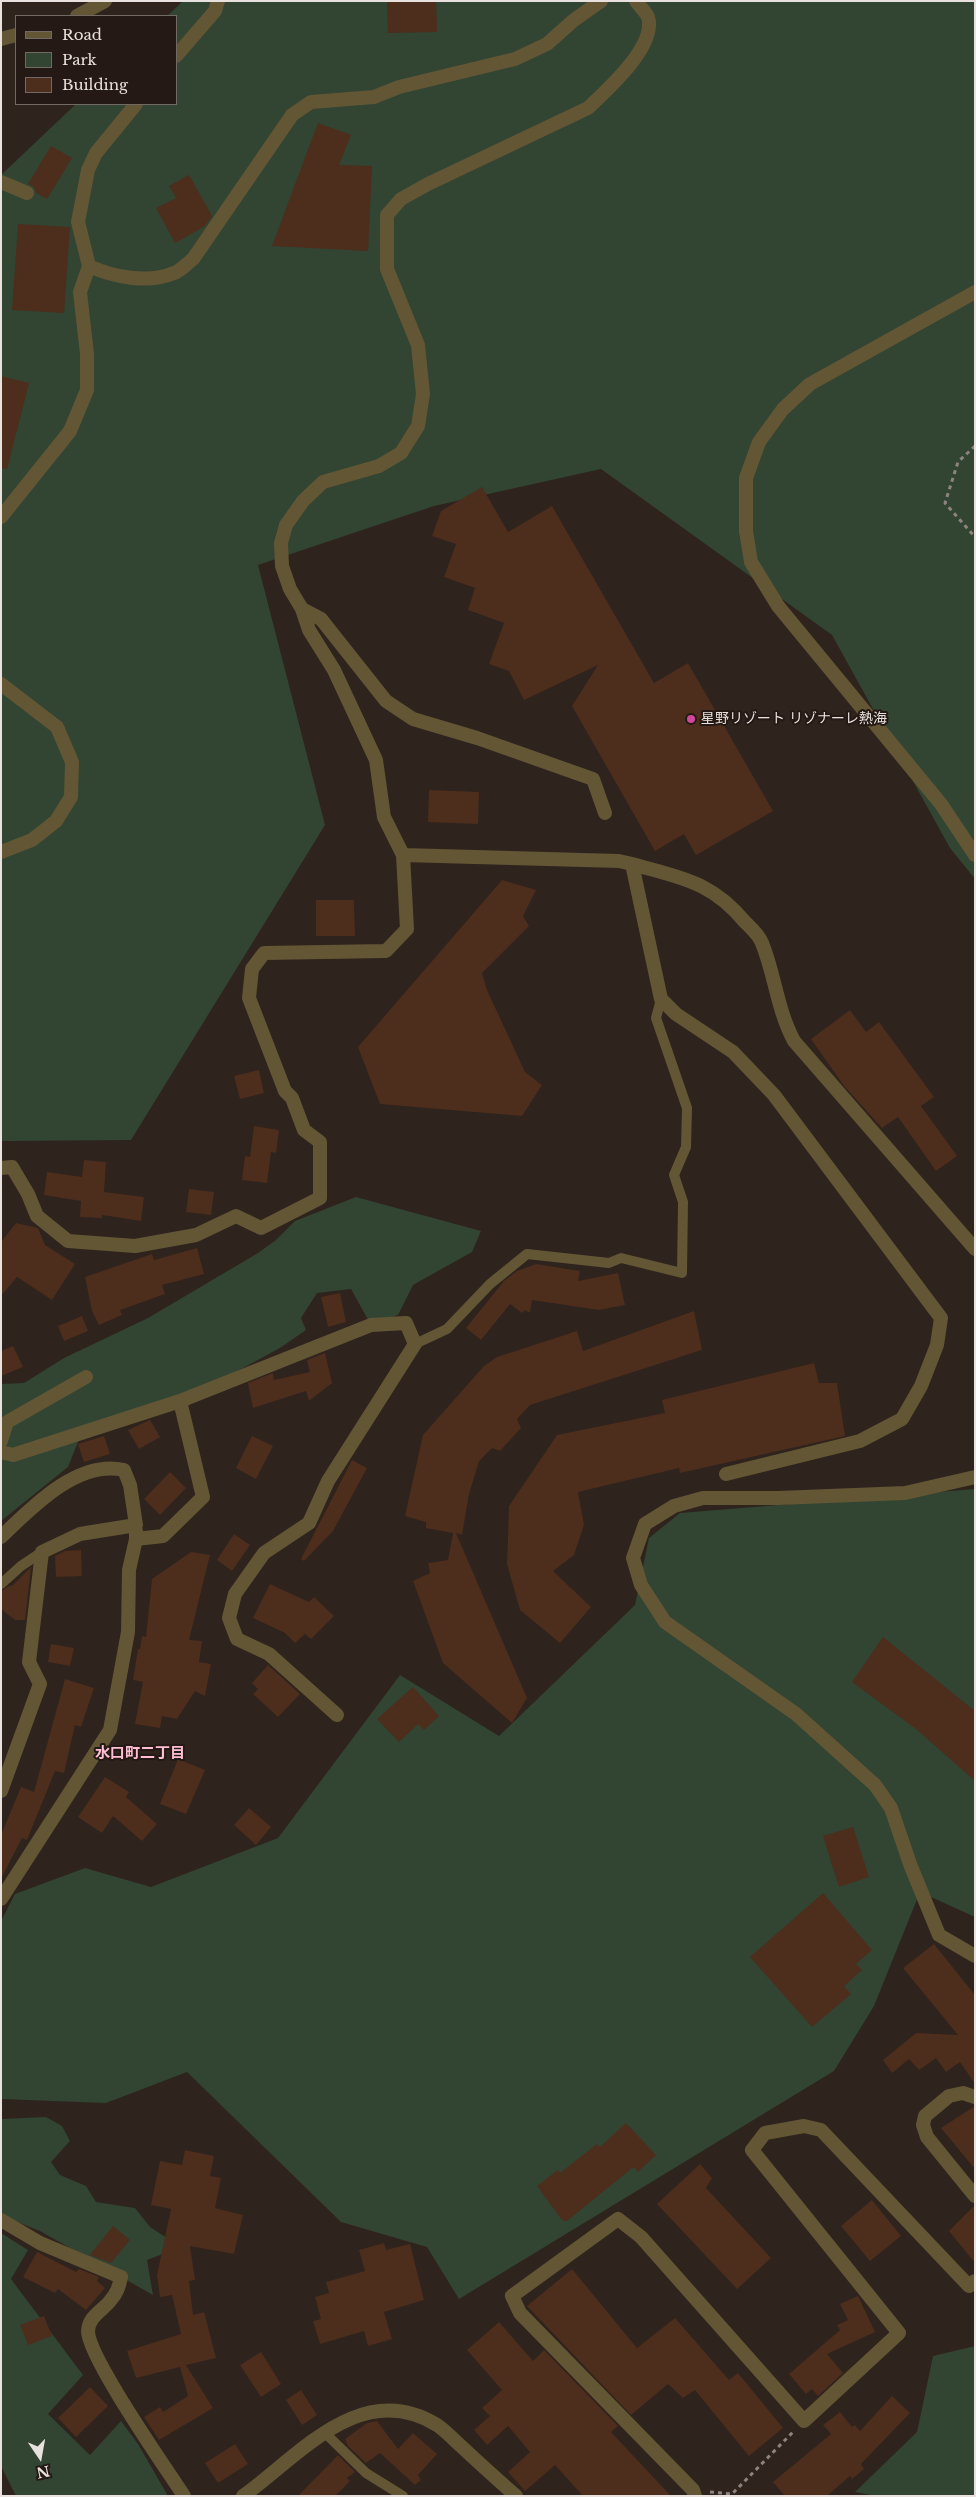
<!DOCTYPE html>
<meta charset="utf-8">
<style>
body{margin:0}
#map{position:relative;width:976px;height:2497px;overflow:hidden;background:#2e231d;font-family:"Libre Baskerville",serif}
canvas{display:block}
.frame{position:absolute;inset:0;border:2px solid #e9e1dd;pointer-events:none}
.legend{position:absolute;left:15px;top:15px;width:162px;height:90px;box-sizing:border-box;background:#241914;border:1px solid #736964;margin:0;padding:6px 9px;list-style:none;font-size:15px;color:#e9e1dd}
.legend li{display:flex;align-items:center;gap:10px;height:25px}
.legend b{width:25px;border:1px solid #736964}
.north{position:absolute;left:15px;top:2432px;width:50px;height:50px;-webkit-text-stroke:4px #241914;paint-order:stroke;rotate:168deg;font-size:14px;font-weight:700;line-height:20px;text-align:center;color:#e9e1dd}
.north::after{content:'';display:block;margin:auto;width:18px;height:22px;background:#e9e1dd;clip-path:polygon(50% 0,100% 100%,50% 72%,0 100%)}
</style>
<div id="map">
<canvas width="976" height="2497"></canvas>
<div class="frame"></div>
<ul class="legend">
<li><b style="height:6px;background:#635635"></b>Road</li>
<li><b style="height:14px;background:#324432"></b>Park</li>
<li><b style="height:14px;background:#4d2d1c"></b>Building</li>
</ul>
<div class="north">N</div>
</div>
<script>
const g = document.querySelector('canvas').getContext('2d');
g.lineJoin = 'round';
function fillPath(path, color) { g.fillStyle = color; g.fill(path, 'evenodd'); }
function trace(path, color, width, dash) { g.strokeStyle = color; g.lineWidth = width; g.lineCap = dash ? 'butt' : 'round'; g.setLineDash(dash || []); g.stroke(path); }
function write(font, color, halo, rows, align = 'center') {
  g.font = font + ' "Libre Baskerville","Noto Sans JP",serif'; g.lineWidth = 4; g.setLineDash([]); g.textBaseline = 'middle'; g.strokeStyle = halo; g.fillStyle = color; for (const [text, x, y, turn = 0] of rows) {
    g.save(); g.translate(x, y); g.rotate((+turn || 0) * Math.PI / 180); g.textAlign = isNaN(turn) ? turn : align; if (halo) g.strokeText(text, 0, 0); g.fillText(text, 0, 0); g.restore();
  }
}
fillPath(new Path2D(`
 M183,1H975V879L950,848L832,635L601,469L434,506L258,565L325,825L131,1140L1,1141V175L76,104H176V16H167Z
 M356,1197L481,1231L472,1252L413,1285L398,1315L371,1325L351,1289L317,1293L301,1318L306,1330L280,1348L206,1388L80,1437L68,1467L1,1521V1384L24,1383L64,1358L148,1318L258,1253L276,1240L295,1221Z
 M975,1489V1917L920,1892L874,2006L834,2071L459,2299L427,2247L341,2222L187,2072L106,2103L1,2099V1921L15,1894L85,1868L151,1887L278,1838L400,1675L499,1736L635,1605L649,1538L680,1513Z
 M46,2117L62,2126L70,2141L51,2162L60,2175L86,2186L96,2202L135,2208L150,2227L181,2247L147,2260L153,2295L40,2231L5,2217L1,2211V2119Z
 M1,2233L28,2250L11,2279L83,2375L48,2414L90,2455L121,2421L138,2444L168,2496H16L1,2466Z
 M975,2346V2496H876L855,2492L917,2432L933,2356Z`), '#324432');
fillPath(new Path2D(`
 M387,1H436L437,32L388,33Z
 M318,123L351,135L339,165L372,166L368,251L272,246Z
 M51,146L72,158L47,199L36,193L34,187L28,184Z
 M189,175L212,216L205,226L175,243L156,208L176,198L169,186Z
 M18,224L70,227L64,313L12,310Z
 M1,376L29,383L7,469L1,468Z
 M482,487L508,532L552,506L654,683L688,663L773,811L696,855L684,834L655,851L572,706L598,665L524,700L509,671L489,664L504,623L468,610L475,588L444,577L456,544L432,536L441,511Z
 M429,790L479,792L478,824L428,822Z
 M502,880L536,890L523,916L529,926L482,973L487,990L525,1072L542,1085L522,1116L380,1104L358,1047Z
 M316,900H354L355,936H316Z
 M850,1010L866,1032L879,1022L934,1097L921,1106L957,1156L936,1171L898,1117L882,1128L844,1086L811,1039Z
 M259,1070L264,1093L240,1099L234,1076Z
 M254,1126L279,1130L276,1153L271,1152L267,1183L242,1180L245,1156L250,1157Z
 M84,1160L106,1162L104,1192L144,1197L141,1221L102,1215V1218L80,1217L81,1201L44,1195L47,1172L82,1177Z
 M189,1189L214,1192L211,1215L186,1212Z
 M16,1223L38,1228L45,1245L75,1264L52,1300L17,1277L1,1296V1242Z
 M197,1248L204,1274L162,1285L165,1294L120,1310L122,1315L99,1325L92,1311L85,1277L152,1254L154,1260Z
 M536,1264L580,1271L578,1281L618,1273L625,1305L599,1310L532,1300L530,1313L525,1310L522,1313L510,1304L481,1340L466,1328L504,1281L517,1271Z
 M340,1293L346,1322L328,1327L321,1297Z
 M694,1311L702,1350L530,1405L517,1419L521,1428L500,1451L492,1448L479,1461L469,1494L462,1535L456,1533L527,1698L512,1723L443,1663L413,1581L430,1573L428,1563L448,1560L453,1533L426,1528V1522L405,1516L423,1435L484,1366L497,1357L577,1331L583,1351Z
 M82,1316L88,1331L64,1341L58,1326Z
 M13,1346L23,1367L1,1376V1351Z
 M325,1353L332,1383L309,1401L306,1391L253,1408L248,1383L273,1373L274,1380L310,1372L307,1360Z
 M814,1363L819,1383H837L845,1436L680,1473L679,1468L578,1492L584,1525L574,1555L553,1571L591,1607L560,1643L520,1610L507,1564L509,1506L557,1435L665,1413L662,1400Z
 M150,1420L160,1437L139,1449L128,1430Z
 M104,1436L110,1454L84,1462L78,1444Z
 M252,1436L273,1446L256,1479L236,1468Z
 M352,1460L367,1468L333,1531L304,1561L301,1559Z
 M170,1472L186,1488L160,1515L144,1499Z
 M234,1534L250,1545L232,1571L217,1560Z
 M81,1550L82,1576L56,1577L55,1556L65,1551Z
 M191,1552L210,1555L189,1640L202,1641L199,1662L211,1664L205,1696L195,1691L177,1719L162,1716L160,1728L135,1724L143,1682L133,1680L138,1649H140L142,1636L146,1637L152,1579Z
 M31,1567L25,1620H15L1,1609V1591L11,1585L12,1586Z
 M270,1584L309,1602L314,1597L334,1616L311,1639L305,1634L295,1643L285,1633L253,1618Z
 M883,1637L975,1711V1781L916,1729L852,1682Z
 M51,1644L74,1648L70,1666L48,1662Z
 M268,1665L300,1694L278,1717L253,1694L258,1689L252,1683Z
 M65,1679L94,1688L81,1727L75,1725L64,1773L55,1771L27,1840L22,1838L1,1879V1835L21,1787L34,1792Z
 M413,1687L439,1716L424,1730L418,1724L399,1742L377,1719Z
 M178,1759L205,1770L186,1814L160,1804Z
 M105,1777L129,1792L126,1797L157,1824L142,1841L113,1816L102,1833L78,1817Z
 M249,1808L271,1827L256,1845L234,1825Z
 M853,1827L869,1877L839,1887L823,1836Z
 M823,1893L872,1950L856,1964L862,1970L844,1986L851,1994L812,2027L750,1957Z
 M934,1944L975,1995V2084L960,2062L946,2072L936,2058L919,2070L909,2059L892,2073L883,2060L916,2033L958,2035L903,1968Z
 M975,2106V2169L941,2128Z
 M626,2123L656,2155L638,2172L634,2167L631,2169L567,2221L562,2220L537,2186L558,2170L560,2173L597,2144L600,2147Z
 M185,2150L214,2156L210,2176L221,2178L215,2208L243,2215L234,2254L190,2246L195,2280L189,2281L193,2315L204,2312L216,2358L186,2365L213,2408L159,2440L144,2417L160,2407L163,2412L188,2396L180,2367L136,2378L127,2351L181,2334L172,2295L160,2297L157,2275L171,2209L151,2205L160,2161L182,2165Z
 M700,2164L712,2178L706,2188L771,2258L737,2289L657,2204Z
 M872,2200L901,2236L870,2261L841,2226Z
 M975,2205V2263L949,2231Z
 M113,2226L130,2240L111,2263L90,2255Z
 M384,2243L386,2250L410,2244L424,2300L384,2312L392,2339L368,2346L364,2331L320,2344L313,2321L321,2319L315,2297L329,2293L326,2282L365,2271L359,2250Z
 M37,2252L76,2272L79,2269L99,2277L97,2281L105,2288L86,2310L58,2289L55,2293L23,2277Z
 M572,2269L637,2348L675,2318L729,2380L738,2373L783,2428L749,2456L695,2390L683,2398L668,2384L631,2415L527,2306Z
 M858,2296L875,2332L827,2354L843,2373L818,2396L812,2389L806,2394L789,2374L840,2330L837,2325L848,2320L840,2304Z
 M44,2316L52,2336L28,2345L20,2325Z
 M499,2322L533,2361L544,2350L618,2426L611,2432L671,2496H583L555,2465L525,2491L508,2472L530,2452L508,2426L487,2445L474,2430L490,2416L482,2408L502,2390L467,2350Z
 M261,2352L281,2384L261,2397L240,2365Z
 M90,2387L108,2406L76,2437L58,2418Z
 M301,2390L317,2415L302,2425L286,2400Z
 M892,2396L910,2413L861,2464L864,2469L852,2479L850,2476L827,2496H785L773,2482L831,2434L823,2425L840,2412L852,2427L855,2425L860,2431Z
 M377,2421L398,2449L413,2433L437,2454L418,2475L421,2480L415,2485L380,2453L366,2463L348,2446L345,2439L367,2423Z
 M235,2444L248,2464L218,2483L205,2463Z
 M338,2455L355,2472L347,2478L350,2481L335,2496H298Z`), '#4d2d1c');
trace(new Path2D(`
 M975,446L958,462L945,503L975,537
 M710,2492L732,2494L793,2432`), '#8d847f', 3, [4, 4]);
trace(new Path2D(`
 M415,1344L447,1329L490,1284L527,1254L609,1263L621,1258L682,1273L683,1202L674,1175L686,1147L687,1108L656,1018L661,999
 M1,1584L21,1566L42,1552
 M325,2433L366,2473L403,2496`), '#635635', 10);
trace(new Path2D(`
 M77,16L105,1
 M1,39L16,35
 M176,56L215,11L218,1
 M1,182L27,193
 M89,266C113,277 148,284 174,273C181,271 187,263 193,259L292,115L311,102L374,97L399,87L515,59L547,44L574,20L601,1
 M1,517L70,431L87,390V354L80,292L89,266L78,222L88,170L96,153L136,104
 M302,609L321,619L386,701L413,719L477,738L593,779L605,813
 M1,684L57,727L72,762L71,797L56,821L32,840L1,852
 M403,855L619,861L632,864L661,999L676,1014L733,1052L774,1095L941,1318L937,1345L921,1386L902,1419L860,1441L726,1474
 M632,864C681,878 711,881 745,922C751,928 759,935 762,943C775,975 777,1009 794,1041L975,1249
 M1,1168L12,1167L28,1194L37,1216L68,1241L135,1246L196,1235L236,1216L261,1228L320,1198V1142L304,1130L292,1098L285,1091L249,998L252,969L264,953L386,951L407,929L403,855L384,817L376,760L334,670L309,630L302,609L290,589L282,566L281,543L286,525L303,501L323,482L379,466L401,453L418,426L423,394L418,345L387,269V215L401,199L428,184L588,108C607,90 657,46 648,17C646,12 639,6 636,1
 M1,1441L7,1422L86,1377
 M1,1452L13,1455L180,1401
 M1,1537C32,1507 78,1459 124,1470L130,1485L136,1525L80,1534L42,1552L29,1662L40,1684L1,1791
 M136,1539L163,1536L203,1497L180,1401L371,1325L406,1323L415,1344L328,1481L309,1523L264,1553L235,1594L229,1618L237,1639L269,1654L337,1715
 M1,1899L110,1730L128,1632L129,1570L136,1539V1531
 M975,2097L963,2093L949,2096L925,2116L923,2125L927,2137L975,2196
 M1,2220L40,2243L121,2277C119,2287 117,2293 110,2301C102,2311 89,2316 88,2331C88,2357 166,2468 184,2496
 M243,2496C299,2456 361,2378 437,2425C446,2431 454,2440 462,2447C480,2464 498,2480 516,2496
 M695,2496L693,2490L520,2313L512,2296L618,2219L641,2237L804,2421L899,2333L752,2150L765,2133L804,2126L821,2130L969,2286L975,2281`), '#635635', 14);
trace(new Path2D(`
 M975,292L810,384L783,409L759,442L746,478V531L751,562L778,606L941,804L975,855
 M975,1477L905,1493L778,1498H703L674,1506L645,1524L633,1558L641,1585L665,1622L796,1714L875,1785L891,1808L910,1864L939,1935L975,1956`), '#635635', 14);
for (const [x, y, r, color] of [
 [691,719,5,"#d1479c"]
]) { const dot = new Path2D(); dot.arc(x, y, r, 0, 2 * Math.PI); g.fillStyle = color; g.fill(dot); trace(dot, '#241914', 2); }
write('14px', '#e9e1dd', '#241914', [
 ["星野リゾート リゾナーレ熱海",701,719]
], 'left');
write('bold 15px', '#febdd3', '#241914', [
 ["水口町二丁目",140,1754]
]);
</script>
